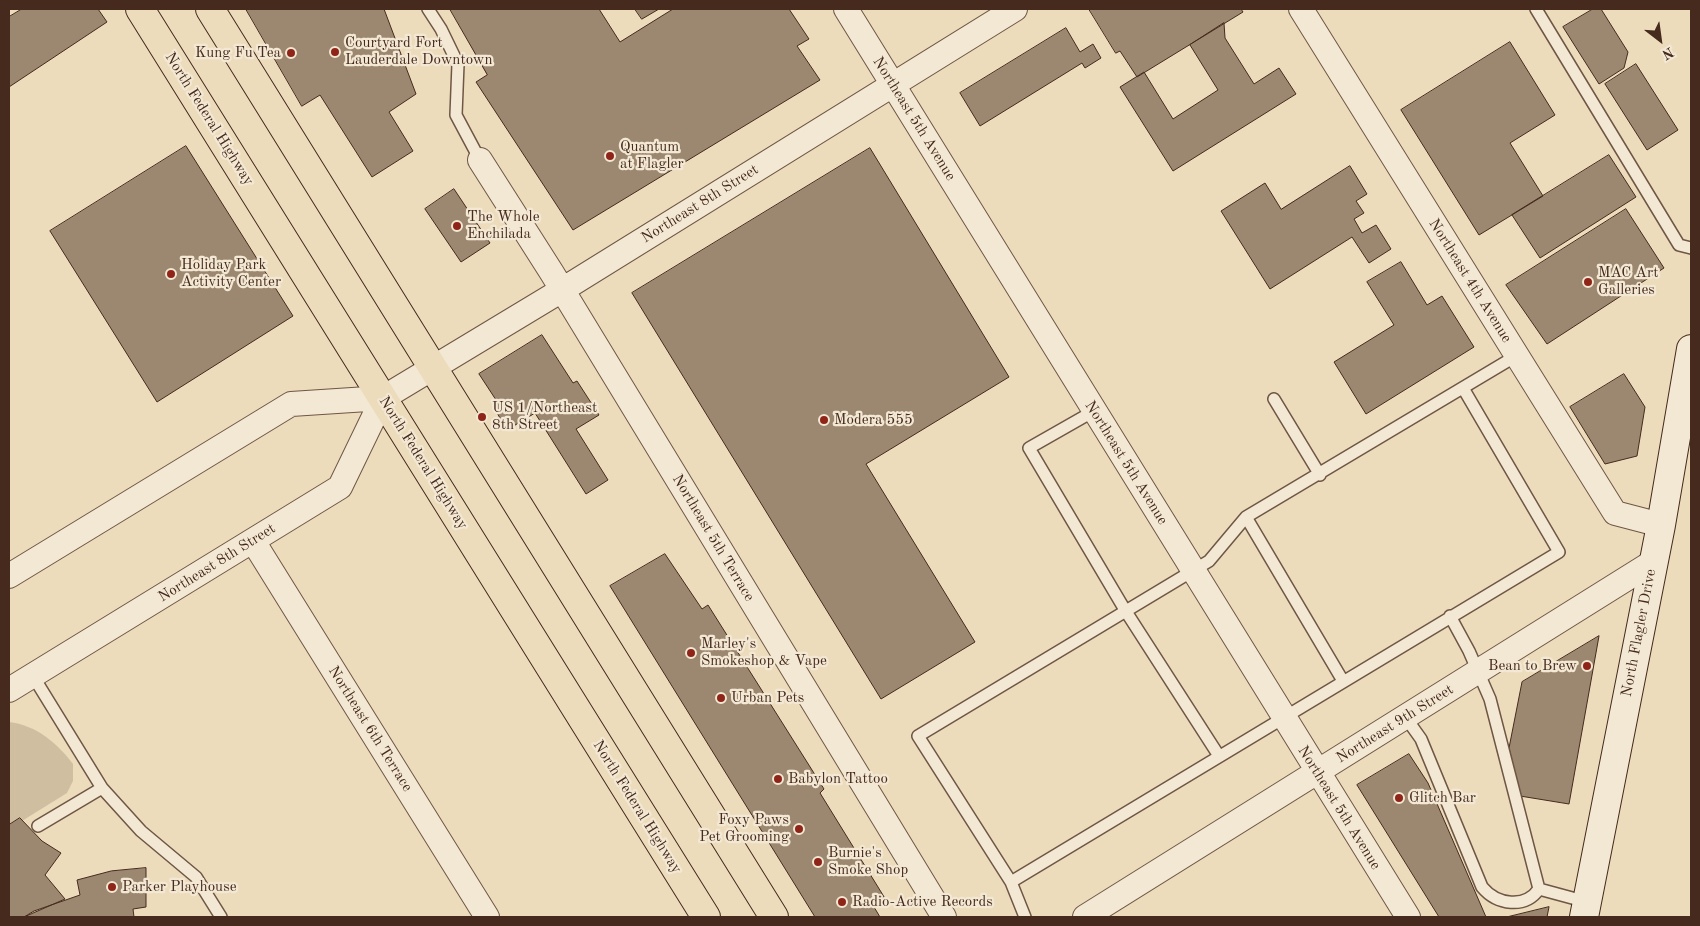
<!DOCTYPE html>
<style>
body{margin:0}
#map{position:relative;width:1700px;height:926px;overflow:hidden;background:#ecdcbc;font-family:"Old Standard TT",serif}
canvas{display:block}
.frame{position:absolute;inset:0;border:10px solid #452a1d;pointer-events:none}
.north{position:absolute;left:1635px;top:15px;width:50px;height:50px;-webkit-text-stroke:4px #f3e8d3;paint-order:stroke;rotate:150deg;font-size:14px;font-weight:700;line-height:20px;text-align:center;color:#452a1d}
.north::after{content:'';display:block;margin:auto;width:18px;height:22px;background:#452a1d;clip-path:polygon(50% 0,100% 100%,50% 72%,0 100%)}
</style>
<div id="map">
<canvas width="1700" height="926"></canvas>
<div class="frame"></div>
<div class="north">N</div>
</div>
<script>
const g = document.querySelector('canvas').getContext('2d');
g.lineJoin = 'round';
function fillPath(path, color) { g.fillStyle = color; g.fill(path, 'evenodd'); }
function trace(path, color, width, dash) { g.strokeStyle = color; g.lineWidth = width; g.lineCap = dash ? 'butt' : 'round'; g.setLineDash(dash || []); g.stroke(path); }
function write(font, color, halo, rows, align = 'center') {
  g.font = font + ' "Old Standard TT",serif'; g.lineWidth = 4.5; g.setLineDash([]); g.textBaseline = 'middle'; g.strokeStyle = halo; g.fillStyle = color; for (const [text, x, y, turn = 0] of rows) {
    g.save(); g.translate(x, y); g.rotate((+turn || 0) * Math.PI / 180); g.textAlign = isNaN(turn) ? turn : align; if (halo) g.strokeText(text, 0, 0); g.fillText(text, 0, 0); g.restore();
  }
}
fillPath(new Path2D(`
 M9,722C36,725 57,743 73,764V781L67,793L9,829Z`), '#d0bea1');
const building = new Path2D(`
 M22,9H98L107,22L9,87V17Z
 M246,9H384L416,94L389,112L413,151L372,177L320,95L302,106Z
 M450,9H599L620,42L673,9H789L809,39L797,46L820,80L573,230L476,82L487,75Z
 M635,9H659L642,19Z
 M1089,9H1241L1243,12L1137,77L1120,51L1116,53Z
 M1593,9H1601L1628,52L1624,68L1599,84L1563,27Z
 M1224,23L1225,38L1254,84L1279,68L1296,94L1173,171L1120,87L1144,72L1173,119L1218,90L1190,45Z
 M1066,28L1080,52L1093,44L1101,58L1085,68L1082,63L980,126L960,93Z
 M1510,42L1555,115L1510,143L1543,196L1479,235L1401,110Z
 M1636,64L1678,130L1647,150L1605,84Z
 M186,146L293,316L157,402L50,231Z
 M870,148L1009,377L866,464L975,642L881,699L632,293Z
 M1609,155L1636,197L1540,258L1512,215Z
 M1350,166L1367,194L1356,201L1364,213L1354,219L1362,233L1376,225L1391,249L1369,263L1352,237L1270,289L1221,211L1265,183L1281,209Z
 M454,189L490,243L461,262L425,209Z
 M1626,209L1664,268L1547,344L1506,285Z
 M1401,262L1427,305L1442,296L1474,347L1366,414L1334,362L1394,325L1367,282Z
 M542,335L573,383L577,381L599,415L576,429L608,480L586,494L535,413L507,430L493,406L498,403L479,374Z
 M1624,374L1645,407L1637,456L1605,464L1570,407Z
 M665,554L702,609L708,605L824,789L820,793L886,900L874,907L880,917H815L610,586Z
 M1599,636L1569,804L1520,796L1509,748L1522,682Z
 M1409,754L1428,783L1486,917H1439L1357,785Z
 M20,818L42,841L61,853L45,875L65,899L24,917H9V825Z
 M146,868V907L133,909L134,917H24L34,911L80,895L77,880L111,871Z
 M1549,907L1547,917H1507Z`);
fillPath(building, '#9c8770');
trace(building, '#452a1d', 1);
const lane = new Path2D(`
 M428,9L441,29L458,64L456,115L480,160
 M1536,9L1679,245L1691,248
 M1274,399L1320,475
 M1094,411L1029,448L1125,610L1219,756
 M1246,517L1343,681
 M33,676L102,788L141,831L196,877L221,917
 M1406,718L1421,739L1482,887C1497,905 1525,909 1539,889L1490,699L1469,651L1450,616
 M38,826L102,788
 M1011,882L918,736L1209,561L1246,517L1516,356
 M1539,889L1587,902
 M1025,917L1011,882L1559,552L1463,388`);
const street = new Path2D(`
 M846,9L1408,917
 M1301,9L1615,513L1661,525
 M480,160L552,273L944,917
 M253,541L487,917
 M9,576L291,404L383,398L562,290L1015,9
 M9,690L340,487L383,398
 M1085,917L1653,562`);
const secondary = new Path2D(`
 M1584,917L1661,525L1691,349`);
const primary = new Path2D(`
 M140,9L706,917
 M210,9L774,917`);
trace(lane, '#6f5645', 14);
trace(street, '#6f5645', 26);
trace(secondary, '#452a1d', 30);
trace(primary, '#452a1d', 30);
trace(lane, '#f3e8d3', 11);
trace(street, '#f3e8d3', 24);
trace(secondary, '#f3e8d3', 28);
trace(primary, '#ecdcbc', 28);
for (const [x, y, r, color] of [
 [335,52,5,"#8f2418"],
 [291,53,5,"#8f2418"],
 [610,156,5,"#8f2418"],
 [457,226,5,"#8f2418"],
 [171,274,5,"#8f2418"],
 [1588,282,5,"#8f2418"],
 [482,417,5,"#8f2418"],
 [824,420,5,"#8f2418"],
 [691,653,5,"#8f2418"],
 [1587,666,5,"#8f2418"],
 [721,698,5,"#8f2418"],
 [778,779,5,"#8f2418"],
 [1399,798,5,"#8f2418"],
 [799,829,5,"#8f2418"],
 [818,862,5,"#8f2418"],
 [112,887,5,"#8f2418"],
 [842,902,5,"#8f2418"]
]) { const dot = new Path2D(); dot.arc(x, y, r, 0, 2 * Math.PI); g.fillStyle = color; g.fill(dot); trace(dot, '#f3e8d3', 2); }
write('15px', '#452a1d', '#f3e8d3', [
 ["Courtyard Fort",345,43],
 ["Lauderdale Downtown",345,60],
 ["Kung Fu Tea",281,53,"right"],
 ["Quantum",620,147],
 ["at Flagler",620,164],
 ["The Whole",467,217],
 ["Enchilada",467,234],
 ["Holiday Park",181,265],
 ["Activity Center",181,282],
 ["MAC Art",1598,273],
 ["Galleries",1598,290],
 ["US 1/Northeast",492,408],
 ["8th Street",492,425],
 ["Modera 555",834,420],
 ["Marley's",701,644],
 ["Smokeshop & Vape",701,661],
 ["Bean to Brew",1577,666,"right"],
 ["Urban Pets",731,698],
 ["Babylon Tattoo",788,779],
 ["Glitch Bar",1409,798],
 ["Foxy Paws",789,820,"right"],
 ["Pet Grooming",789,837,"right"],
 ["Burnie's",828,853],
 ["Smoke Shop",828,870],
 ["Parker Playhouse",122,887],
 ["Radio-Active Records",852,902]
], 'left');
write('15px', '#452a1d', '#f3e8d3', [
 ["North Federal Highway",209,119,58],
 ["Northeast 5th Avenue",914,119,58],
 ["Northeast 8th Street",700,204,-32],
 ["Northeast 4th Avenue",1470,281,58],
 ["North Federal Highway",423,463,58],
 ["Northeast 5th Avenue",1126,463,58],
 ["Northeast 5th Terrace",713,538,59],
 ["Northeast 8th Street",217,563,-32],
 ["North Flagler Drive",1639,633,-79],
 ["Northeast 9th Street",1395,724,-32],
 ["Northeast 6th Terrace",370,729,58],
 ["North Federal Highway",637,807,58],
 ["Northeast 5th Avenue",1339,808,58]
]);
</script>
